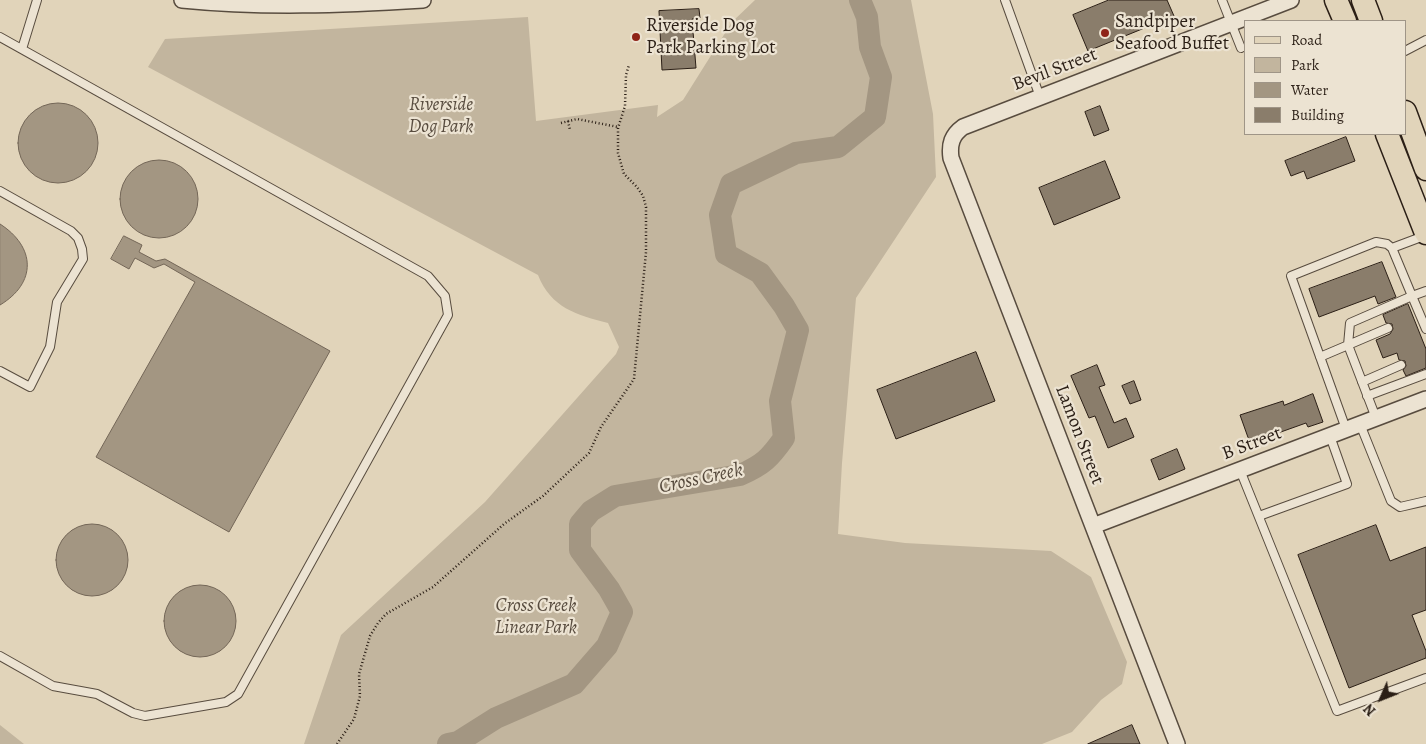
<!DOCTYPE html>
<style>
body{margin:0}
#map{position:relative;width:1426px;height:744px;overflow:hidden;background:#e1d4ba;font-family:Alegreya,serif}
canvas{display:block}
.legend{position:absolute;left:1244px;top:20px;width:162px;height:115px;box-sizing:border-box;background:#ece3d2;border:1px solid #9f9587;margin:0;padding:6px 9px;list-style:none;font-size:15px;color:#2b1f16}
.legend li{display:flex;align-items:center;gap:10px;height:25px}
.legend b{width:25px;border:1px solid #9f9587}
.north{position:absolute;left:1356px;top:674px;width:50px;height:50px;-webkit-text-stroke:4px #ece3d2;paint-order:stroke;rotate:226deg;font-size:14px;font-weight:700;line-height:20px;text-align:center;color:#2b1f16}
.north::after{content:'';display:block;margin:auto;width:18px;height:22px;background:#2b1f16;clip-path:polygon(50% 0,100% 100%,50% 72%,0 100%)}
</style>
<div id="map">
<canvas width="1426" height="744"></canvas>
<ul class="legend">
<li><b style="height:6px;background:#e1d4ba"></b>Road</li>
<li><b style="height:14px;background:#c2b59e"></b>Park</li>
<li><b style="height:14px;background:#a39682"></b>Water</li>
<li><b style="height:14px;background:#8a7d6b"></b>Building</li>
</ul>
<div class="north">N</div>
</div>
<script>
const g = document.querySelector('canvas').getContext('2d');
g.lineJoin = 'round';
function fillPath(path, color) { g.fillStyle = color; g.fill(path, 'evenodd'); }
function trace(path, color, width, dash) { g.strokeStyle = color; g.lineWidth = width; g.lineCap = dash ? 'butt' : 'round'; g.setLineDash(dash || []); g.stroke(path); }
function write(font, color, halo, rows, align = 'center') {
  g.font = font + ' Alegreya,serif'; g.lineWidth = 4.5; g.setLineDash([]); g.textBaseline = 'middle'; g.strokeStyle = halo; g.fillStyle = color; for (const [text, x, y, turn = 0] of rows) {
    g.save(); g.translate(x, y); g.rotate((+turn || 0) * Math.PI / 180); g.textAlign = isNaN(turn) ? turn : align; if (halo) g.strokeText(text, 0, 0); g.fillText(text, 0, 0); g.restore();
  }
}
fillPath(new Path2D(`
 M755,0H911L933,114L936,177L856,298L842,463L838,534L905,543L1051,551L1091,577L1127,662L1122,684L1101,700L1072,732L1042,744H304L341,635L485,502L616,354L619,347L608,323C577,315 551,308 538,275L148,67L165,39L528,17L536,121L658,105L657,117L683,100L732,22Z
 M0,725L24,744H0Z`), '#c2b59e');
const water = new Path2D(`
 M18 143a40 40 0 1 1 80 0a40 40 0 1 1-80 0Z
 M120 199a39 39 0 1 1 78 0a39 39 0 1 1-78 0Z
 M0,224C36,247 37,283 0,305Z
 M124,236L142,245L139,252L156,261L165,259L330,351L229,532L96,457L195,282L164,264L154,268L135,258L129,269L111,259Z
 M56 560a36 36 0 1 1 72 0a36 36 0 1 1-72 0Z
 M164 621a36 36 0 1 1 72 0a36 36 0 1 1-72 0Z`);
fillPath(water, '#a39682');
trace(water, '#736657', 1);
trace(new Path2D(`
 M448,744L458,742L496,718L574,684L607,646L622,612L609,589L580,550V524L591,511L615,496L740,475C763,465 770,458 784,438L780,401L798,330L784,306L760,273L726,254L720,215L731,184L796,153L838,147L875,117L881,77L870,47L867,17L860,0`), '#a39682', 22);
const building = new Path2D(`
 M1109,0H1167L1174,16L1088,51L1073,15Z
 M699,9L700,18L692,19L696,68L662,70L659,11Z
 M1100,106L1109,130L1094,136L1085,112Z
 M1346,137L1355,161L1307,179L1304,171L1291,176L1285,161Z
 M1105,161L1120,198L1054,225L1039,188Z
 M1382,262L1396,297L1378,304L1375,296L1319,317L1309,289Z
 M1408,304L1426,349V368L1406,376L1403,370L1406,366L1405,361L1399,360L1397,353L1383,358L1376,340L1390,334L1393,329L1392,324L1386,323L1383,315Z
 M976,352L995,401L896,439L877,390Z
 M1097,365L1105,385L1099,387L1114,423L1126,418L1134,437L1108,448L1095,416L1089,418L1071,376Z
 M1134,381L1141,400L1130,404L1122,386Z
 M1313,394L1323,422L1308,427L1306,423L1250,443L1240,415L1283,401L1284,405Z
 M1177,449L1185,469L1159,480L1151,460Z
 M1376,525L1390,561L1426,547V610L1412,615L1426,651V658L1349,688L1298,555Z
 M1132,725L1140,744H1088Z`);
fillPath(building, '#8a7d6b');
trace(building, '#2b1f16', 1);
const lane = new Path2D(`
 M1005,0L1040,97
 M1222,0L1241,48
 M0,37L428,276L445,296L448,315L238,694L226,702L145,716L133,713L97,694L53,686L0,656
 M22,49L37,0
 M1405,51L1426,40
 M0,191L71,231L78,238L82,249L83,259L57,302L50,347L30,387L0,371
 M1426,291L1412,296L1426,329
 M1320,357L1388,328
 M1362,382L1401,365
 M1367,396L1426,374
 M1376,418L1348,345L1350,323L1412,296L1392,248
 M1360,424L1391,501L1400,507L1426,501
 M1346,429L1291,276L1376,242L1387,244L1392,248L1424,236
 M1240,470L1337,711L1426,678
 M1259,516L1347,484L1330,436`);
const street = new Path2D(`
 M182,0C263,8 342,5 423,0
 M1093,526L1426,399
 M1177,744L951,158C949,144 952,135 963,127L1291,0`);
const primary = new Path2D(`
 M1336,0L1345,21
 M1363,0L1371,21
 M1405,112L1426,169
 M1387,134L1426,233`);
trace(lane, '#584c3f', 10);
trace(street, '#584c3f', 18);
trace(primary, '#2b1f16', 25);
trace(new Path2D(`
 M568,121L570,130
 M561,123L577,119L618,127
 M337,744L354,719L360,696L359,674L370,636L378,623L386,614L433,587L504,524L543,496L589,453L601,427L634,379L646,252V207L643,196L637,187L624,174L618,153V128L625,106L626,75L629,65`), '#2b1f16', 2.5, [1, 2.5]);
trace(lane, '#ece3d2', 8);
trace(street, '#ece3d2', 15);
trace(primary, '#e1d4ba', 22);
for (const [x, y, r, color] of [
 [1105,33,5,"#8f2418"],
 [636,37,5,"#8f2418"]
]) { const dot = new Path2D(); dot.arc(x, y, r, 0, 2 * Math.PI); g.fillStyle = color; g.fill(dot); trace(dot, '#ece3d2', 2); }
write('19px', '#2b1f16', '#ece3d2', [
 ["Sandpiper",1115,22],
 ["Seafood Buffet",1115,44],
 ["Riverside Dog",646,26],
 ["Park Parking Lot",646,48]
], 'left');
write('19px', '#2b1f16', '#ece3d2', [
 ["Bevil Street",1055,70,-21],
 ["Lamon Street",1079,435,69],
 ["B Street",1252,444,-21]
]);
write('italic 19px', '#584c3f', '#ece3d2', [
 ["Riverside",441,105],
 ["Dog Park",441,127],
 ["Cross Creek",536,606],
 ["Linear Park",536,628]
]);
write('italic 20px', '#55493c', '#ece3d2', [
 ["Cross Creek",701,479,-12]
]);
</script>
